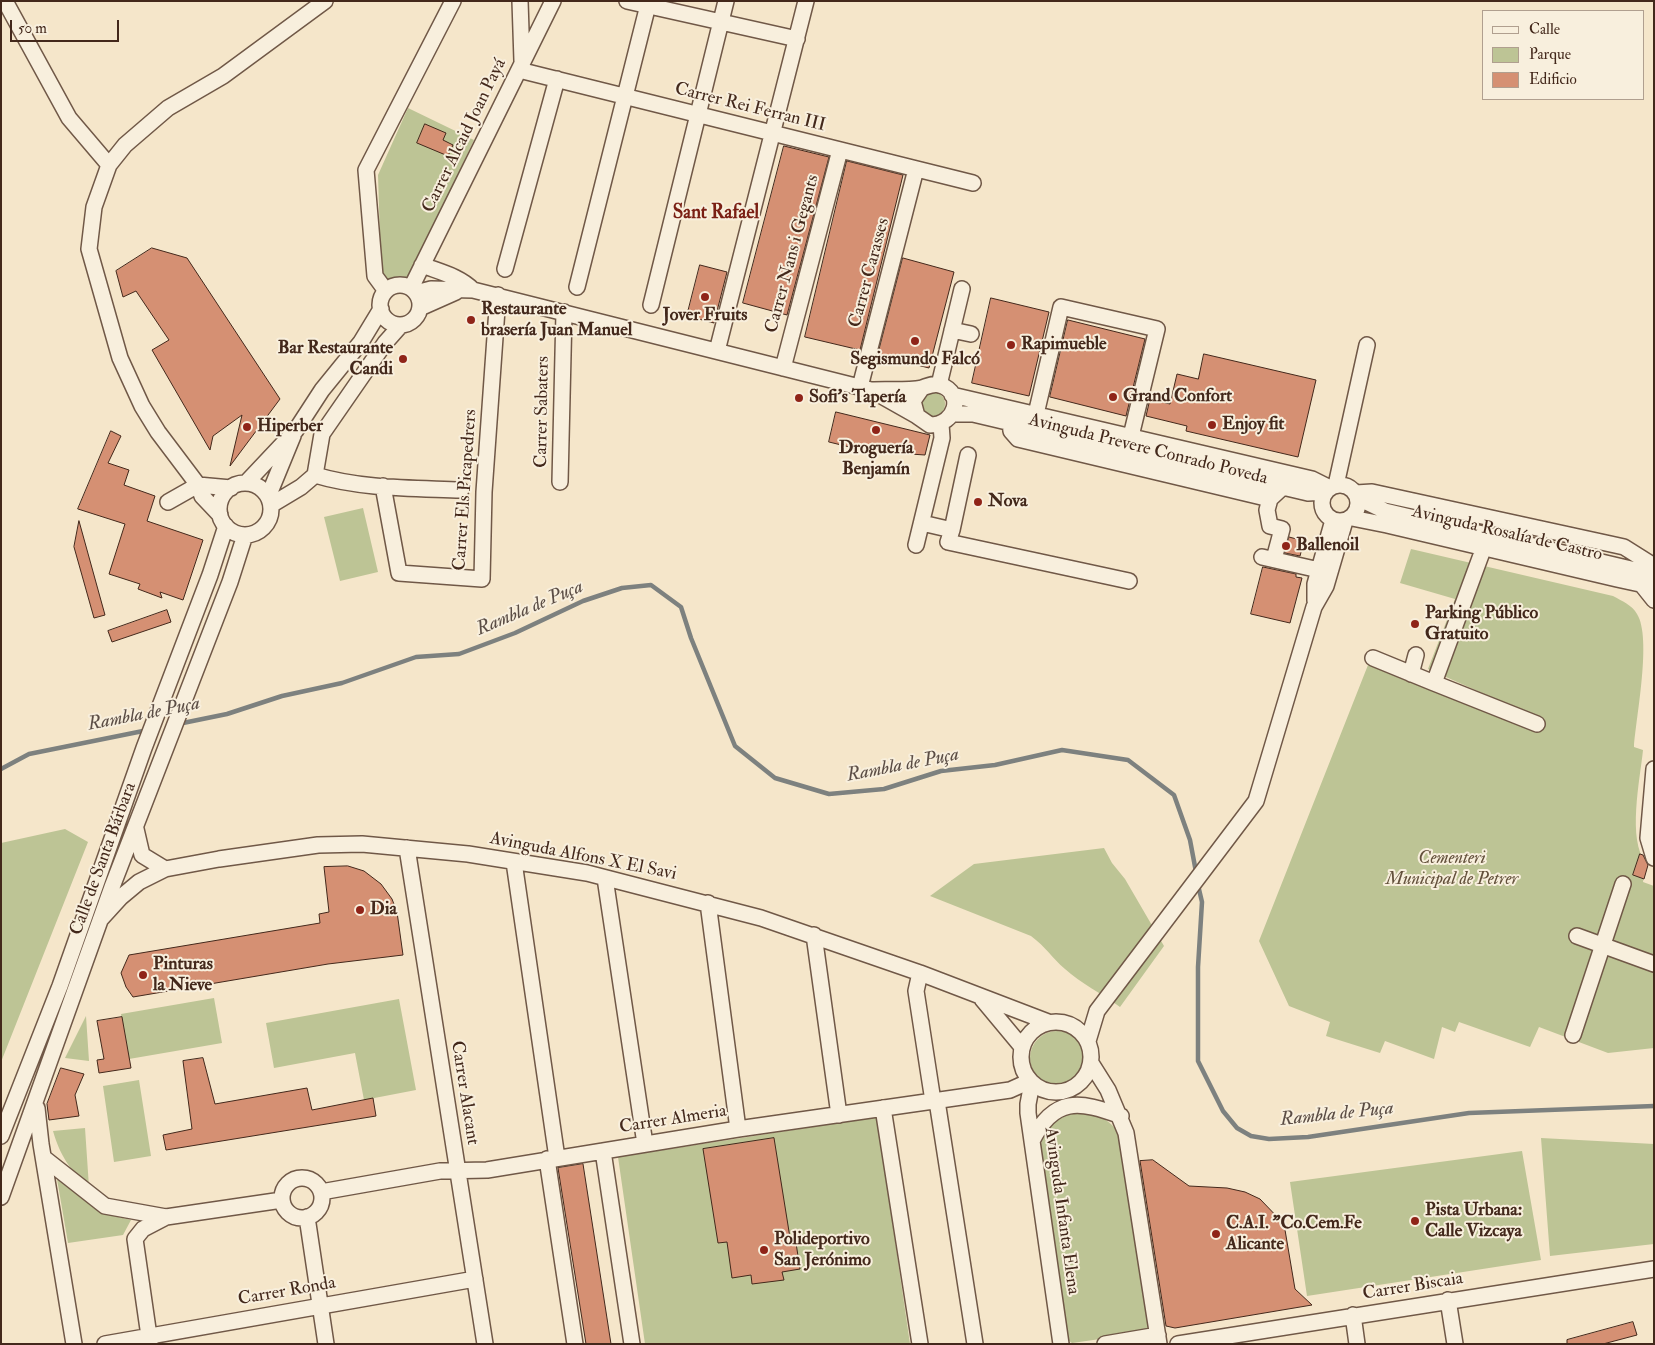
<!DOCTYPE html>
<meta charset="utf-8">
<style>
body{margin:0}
#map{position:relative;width:1655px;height:1345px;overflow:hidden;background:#f5e6ca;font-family:"IM FELL Double Pica",serif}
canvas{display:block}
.frame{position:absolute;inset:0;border:2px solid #43281b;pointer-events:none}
.legend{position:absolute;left:1482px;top:10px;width:162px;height:90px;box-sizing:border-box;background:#f8efdd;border:1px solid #b09f8f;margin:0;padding:6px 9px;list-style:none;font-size:15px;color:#43281b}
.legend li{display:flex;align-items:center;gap:10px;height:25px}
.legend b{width:25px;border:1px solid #b09f8f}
.scale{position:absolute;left:10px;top:20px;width:109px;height:22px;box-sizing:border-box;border:2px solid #43281b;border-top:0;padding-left:6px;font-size:15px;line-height:18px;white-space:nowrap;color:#43281b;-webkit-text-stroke:4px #f8efdd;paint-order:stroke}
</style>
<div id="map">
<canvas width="1655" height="1345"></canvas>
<div class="frame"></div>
<ul class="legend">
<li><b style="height:6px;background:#f8efdd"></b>Calle</li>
<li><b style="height:14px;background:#bdc495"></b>Parque</li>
<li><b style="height:14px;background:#d59073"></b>Edificio</li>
</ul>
<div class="scale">50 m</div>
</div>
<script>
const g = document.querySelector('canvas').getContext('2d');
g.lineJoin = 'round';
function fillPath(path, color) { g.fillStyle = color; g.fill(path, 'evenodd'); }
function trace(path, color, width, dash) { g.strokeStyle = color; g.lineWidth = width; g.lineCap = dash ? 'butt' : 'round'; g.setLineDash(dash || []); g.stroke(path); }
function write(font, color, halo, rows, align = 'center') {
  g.font = font + ' "IM FELL Double Pica",serif'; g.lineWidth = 4; g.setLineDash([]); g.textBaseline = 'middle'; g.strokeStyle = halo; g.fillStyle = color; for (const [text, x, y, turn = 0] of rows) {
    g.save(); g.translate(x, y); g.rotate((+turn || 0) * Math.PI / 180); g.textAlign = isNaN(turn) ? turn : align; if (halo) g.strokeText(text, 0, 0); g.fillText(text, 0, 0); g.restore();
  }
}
fillPath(new Path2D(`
 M408,108L474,140L409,278L395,277L387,281L381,271L378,175Z
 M921 404a12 12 0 1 1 24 0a12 12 0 1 1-24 0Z
 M363,508L378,572L340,581L324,517Z
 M1411,549L1613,596C1622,601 1632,605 1637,614C1652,638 1636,717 1634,747L1643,750C1640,780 1627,840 1646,863L1643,882L1654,886V1048L1608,1053L1539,1027L1530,1047L1459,1022L1455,1032L1442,1027L1434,1059L1385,1041L1380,1053L1326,1036L1330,1022L1289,1006L1259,941L1368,665L1542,731L1545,721L1428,669L1455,599L1400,583Z
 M65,829L88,842L1,1062V843Z
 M1104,848L1112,863L1125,879L1164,946L1120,1007C1103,994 1080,983 1065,969C1052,958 1046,947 1031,936L930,896L974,864Z
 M214,998L222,1043L129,1059L121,1014Z
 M399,999L416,1090L364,1100L355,1053L274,1068L266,1023Z
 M86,1016L89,1061L65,1058Z
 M1030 1058a27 27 0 1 1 54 0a27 27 0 1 1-54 0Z
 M139,1080L151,1156L114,1162L103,1086Z
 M1083,1111C1105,1118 1111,1120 1123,1140L1152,1324L1149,1330L1143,1333L1072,1343L1068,1340L1062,1313L1039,1156C1041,1130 1057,1114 1083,1111Z
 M877,1117L910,1344H645L618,1157Z
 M85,1128L89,1187C70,1171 60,1155 53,1131Z
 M1541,1138L1654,1144V1244L1550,1256Z
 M1522,1151L1541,1260L1307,1296L1290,1182Z
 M57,1179L101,1213L131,1220L123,1235L68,1243Z`), '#bdc495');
trace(new Path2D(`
 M178,724L227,714L282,696L342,683L416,657L459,654L515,633L583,601L622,588L651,585L681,607L691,638L735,746L775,778L829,794L884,789L941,771L995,765L1062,750L1128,760L1174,795L1190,840L1196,872
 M1,769L29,754L148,730
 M1198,885L1202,902L1198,967V1061L1223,1111L1237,1128L1251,1136L1269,1139L1308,1137L1469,1113L1654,1106`), '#7d817f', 4.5);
const building = new Path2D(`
 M425,124L446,133L443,140L453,145L448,156L417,143Z
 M784,146L829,157L787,315L743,303Z
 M847,161L903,175L860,350L805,337Z
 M152,248L187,258L280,399L230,466L242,415L213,436L210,450L152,350L169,340L136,291L123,297L116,271Z
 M903,258L954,272L929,368L878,355Z
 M700,265L727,272L714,323L687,316Z
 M991,298L1049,312L1029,396L972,383Z
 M1068,320L1145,339L1126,416L1050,397Z
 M1204,354L1316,380L1298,457L1186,431L1187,426L1146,416L1150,399L1170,404L1177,374L1198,379Z
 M836,412L930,435L925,455L866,451L829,442Z
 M111,431L121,436L108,463L129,470L124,485L155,496L147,521L203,540L183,600L160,592L162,598L138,589L140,584L109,574L125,524L78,509Z
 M79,521L105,615L94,618L74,547Z
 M1289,537L1304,541L1300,556L1285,553Z
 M1263,567L1296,574V577L1302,578L1290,623L1251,614Z
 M167,610L171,622L112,642L108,631Z
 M1640,854L1643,855L1648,865L1644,879L1633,875Z
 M348,866L364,871L381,884L392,899L397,912L403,955L328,964L133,997L126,987L121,973L129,955L320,923L319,914L329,912L324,867Z
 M122,1017L131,1068L99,1073L97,1060L104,1059L97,1021Z
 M203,1058L215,1104L307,1088L312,1110L373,1098L376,1116L166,1150L163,1135L192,1129L183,1061Z
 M61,1068L84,1074L75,1095L79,1116L49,1120L47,1104Z
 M774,1138L791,1244L796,1243L800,1269L782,1272L784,1280L752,1284L751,1275L732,1278L727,1242L718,1243L703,1149Z
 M1153,1160L1189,1186L1227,1188L1245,1192L1260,1199L1284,1224L1295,1289L1312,1305L1175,1328L1166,1326L1140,1161Z
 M583,1164L611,1344H586L558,1168Z
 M1633,1322L1637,1335L1603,1344H1567V1340Z`);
fillPath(building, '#d59073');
trace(building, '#43281b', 1);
const minor = new Path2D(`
 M5,1L69,118L109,165
 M520,1L522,61
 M627,1L797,39
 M519,70L973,183
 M422,265C440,272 459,276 473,290
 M505,269L557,79
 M380 305a20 20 0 1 1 40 0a20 20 0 1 1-40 0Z
 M577,287L649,1
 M411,288L553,1
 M386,291L375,276L366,170L453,1
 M416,293L431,289L473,290L871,390C887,389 906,391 922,388C928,386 933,383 940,385C965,393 956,425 930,425L917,416L913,401L922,388
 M651,305L726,1
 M420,308L456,292
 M952,330L971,334
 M717,351L806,1
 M783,368L840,150
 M939,385L962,289
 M860,387L916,169
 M871,390L917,416
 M952,395L1312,479L1330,488
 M952,414H973L1308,493L1326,492
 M1036,414L1061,307L1157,329L1131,436
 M1010,422L1011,431L1018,439L1270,499L1283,487
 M315,475C361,489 413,488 461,490
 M560,482L564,312
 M246,483L296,430L322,390L361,342L381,309
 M219 509a26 26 0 1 1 52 0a26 26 0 1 1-52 0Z
 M1322 503a18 18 0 1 1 36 0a18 18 0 1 1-36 0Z
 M1336,485L1367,345
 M383,486L399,573L482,579L484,492L498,295
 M1356,493L1372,492L1615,545L1624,547L1654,566
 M268,497L293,436
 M1358,498L1385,511L1648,573L1654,571
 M1270,499L1267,510L1270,526L1282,529L1274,559
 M168,502L198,485L231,488
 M271,505L301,487L315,475L322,434L385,343L401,325
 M220,515L202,496L198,485L158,432L142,406L120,358L89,249L94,207L109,165L125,145L168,108L223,76L325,1
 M1352,518L1387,525L1617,579L1640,584H1654
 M922,523L952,530L968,455
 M952,530L948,542L1129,581
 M916,545L942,438L941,424
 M1262,557L1319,570
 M1638,580L1654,600
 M1315,601V584L1333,520
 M1373,658L1434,683L1484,547
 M1411,674L1416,655
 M1434,683L1537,724
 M1654,769L1648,838L1654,858
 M136,829L142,855L165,869
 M407,848L485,1344
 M514,862L557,1158
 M605,878L645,1144
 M708,903L738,1129
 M100,920L121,897L139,882L165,869L219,859L318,845L362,844L468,854L587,873L761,918L920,973L1048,1022
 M814,935L839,1115
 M1577,936L1654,964
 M920,973L916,991L933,1101
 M982,999L1022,1047
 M1021 1057a35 35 0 1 1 70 0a35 35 0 1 1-70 0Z
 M1573,1035L1623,884
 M1088,1041L1097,1011L1256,801L1314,607L1326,586L1345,521
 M1091,1063L1108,1090L1126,1133L1159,1344
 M1032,1083L1028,1104V1113L1061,1344
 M937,1101L975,1344
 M37,1108L41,1144L74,1344
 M883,1108L920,1344
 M1,1136L60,986L144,748L210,575L226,526
 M1032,1141C1054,1096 1080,1101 1121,1116
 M603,1151L632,1344
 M44,1158L105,1206L166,1217
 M547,1159L575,1344
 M282 1198a20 20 0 1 1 40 0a20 20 0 1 1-40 0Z
 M321,1192L440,1171L487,1170L738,1129L1010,1090L1030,1081
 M1,1197L112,887L230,582L245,535
 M307,1217L326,1344
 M1448,1300L1455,1344
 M1353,1315L1357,1344
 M150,1343L135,1239L143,1229L166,1217L282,1200
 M105,1344L475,1279
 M1105,1344L1158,1335
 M1178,1344L1654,1269`);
trace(minor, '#705847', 18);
trace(minor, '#f8efdd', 15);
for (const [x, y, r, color] of [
 [705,297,5,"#8f2418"],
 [471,320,5,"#8f2418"],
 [915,341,5,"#8f2418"],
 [1011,345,5,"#8f2418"],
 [403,359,5,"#8f2418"],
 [1113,397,5,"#8f2418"],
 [799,398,5,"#8f2418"],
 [1212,425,5,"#8f2418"],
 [247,427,5,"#8f2418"],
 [876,430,5,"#8f2418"],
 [978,502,5,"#8f2418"],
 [1286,546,5,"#8f2418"],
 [1415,624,5,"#8f2418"],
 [360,910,5,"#8f2418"],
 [143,975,5,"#8f2418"],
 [1415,1221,5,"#8f2418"],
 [1216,1234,5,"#8f2418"],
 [764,1250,5,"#8f2418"]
]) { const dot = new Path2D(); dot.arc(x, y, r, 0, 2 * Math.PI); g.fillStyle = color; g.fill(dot); trace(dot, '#f8efdd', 2); }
write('18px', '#43281b', '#f8efdd', [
 ["Carrer Rei Ferran III",750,108,14],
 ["Carrer Alcaid Joan Payá",465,136,-64],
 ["Carrer Nans i Gegants",793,254,-75],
 ["Carrer Carasses",870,273,-75],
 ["Carrer Sabaters",543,412,-89],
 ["Avinguda Prevere Conrado Poveda",1148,450,14],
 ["Carrer Els Picapedrers",466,490,-86],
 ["Avinguda Rosalía de Castro",1507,534,13],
 ["Avinguda Alfons X El Savi",583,857,11],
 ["Calle de Santa Bárbara",104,859,-70],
 ["Carrer Alacant",464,1093,81],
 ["Carrer Almeria",673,1120,-9],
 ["Avinguda Infanta Elena",1061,1211,82],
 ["Carrer Biscaia",1413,1287,-9],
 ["Carrer Ronda",287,1292,-10]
]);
write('bold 18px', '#43281b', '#f8efdd', [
 ["Restaurante",481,310],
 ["brasería Juan Manuel",481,331],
 ["Jover Fruits",705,316,"center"],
 ["Rapimueble",1021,345],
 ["Bar Restaurante",393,349,"right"],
 ["Candi",393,370,"right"],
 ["Segismundo Falcó",915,360,"center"],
 ["Grand Confort",1123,397],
 ["Sofi's Tapería",809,398],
 ["Enjoy fit",1222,425],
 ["Hiperber",257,427],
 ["Droguería",876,449,"center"],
 ["Benjamín",876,470,"center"],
 ["Nova",988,502],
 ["Ballenoil",1296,546],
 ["Parking Público",1425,614],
 ["Gratuito",1425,635],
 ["Dia",370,910],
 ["Pinturas",153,965],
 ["la Nieve",153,986],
 ["Pista Urbana:",1425,1211],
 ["Calle Vizcaya",1425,1232],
 ["C.A.I. \"Co.Cem.Fe",1226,1224],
 ["Alicante",1226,1245],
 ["Polideportivo",774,1240],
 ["San Jerónimo",774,1261]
], 'left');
write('italic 18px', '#624f3a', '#f8efdd', [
 ["Cementeri",1452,859],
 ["Municipal de Petrer",1452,880]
]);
write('bold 19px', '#7a1f14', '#f8efdd', [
 ["Sant Rafael",716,214]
]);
write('italic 19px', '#5b4d45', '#f8efdd', [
 ["Rambla de Puça",530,609,-23],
 ["Rambla de Puça",144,715,-11],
 ["Rambla de Puça",903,766,-11],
 ["Rambla de Puça",1337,1115,-6]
]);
</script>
